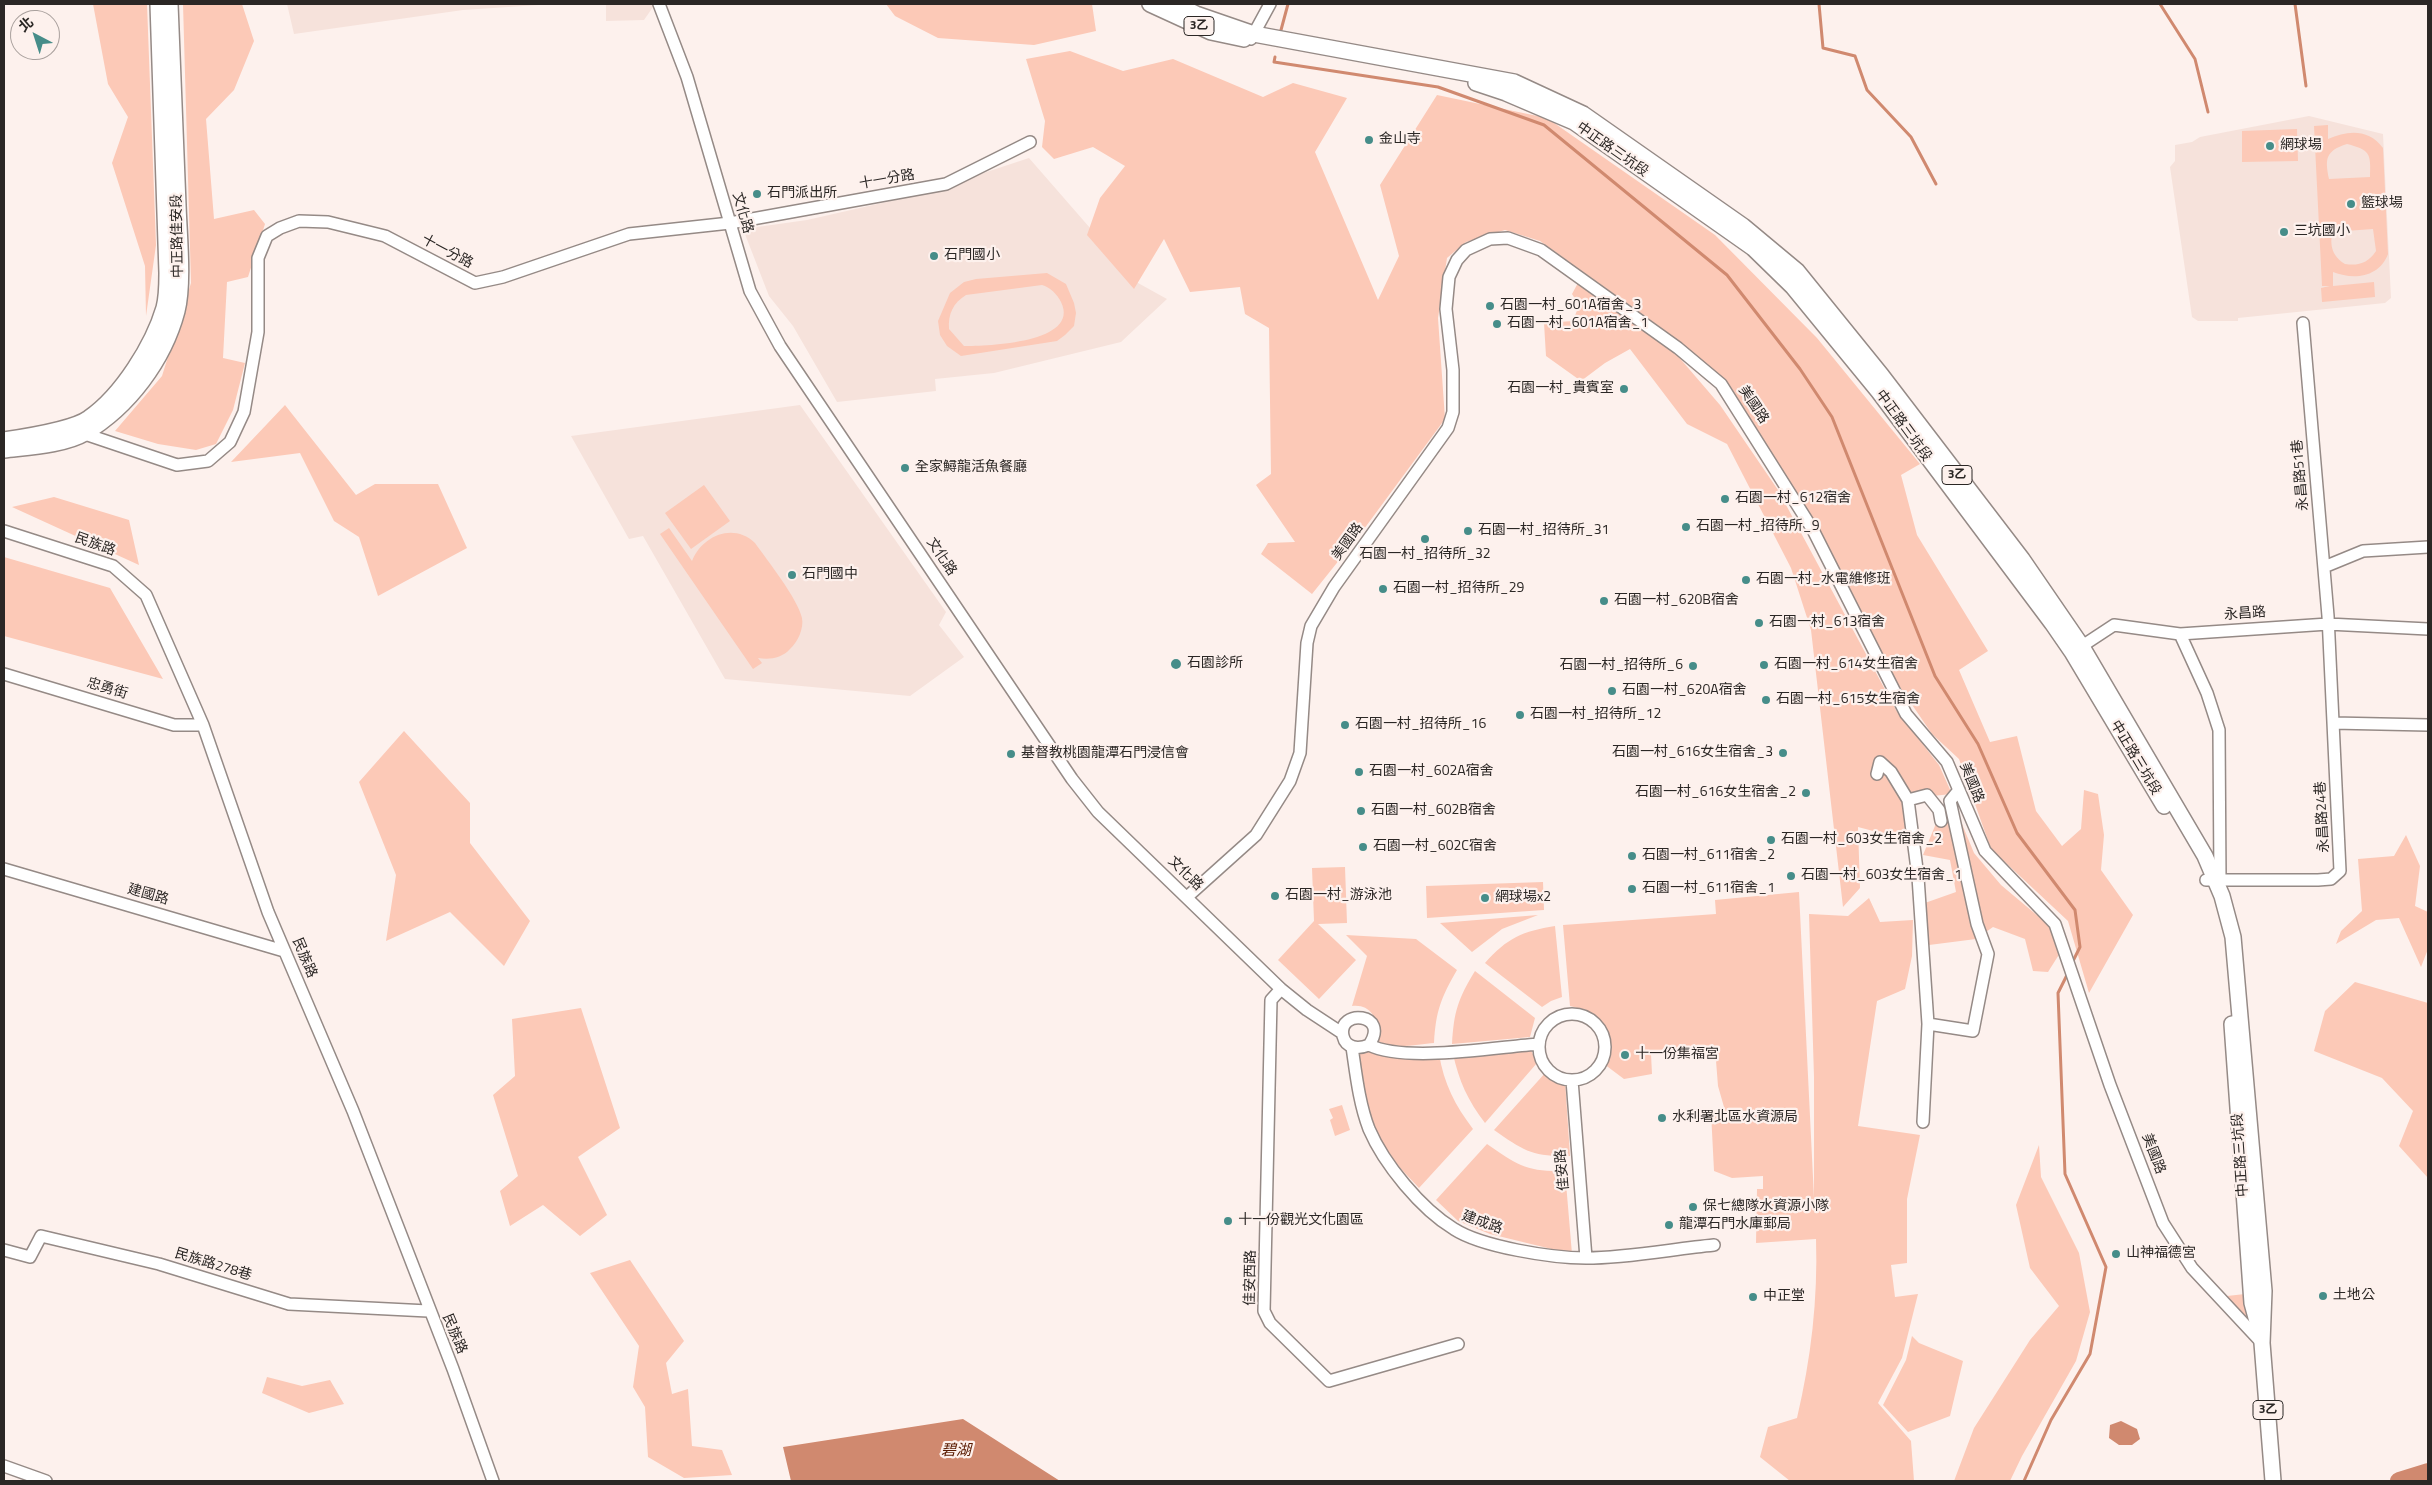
<!DOCTYPE html>
<meta charset="utf-8">
<style>
body{margin:0}
#map{position:relative;width:2432px;height:1485px;overflow:hidden;background:#fdf1ed;font-family:"Titillium Web","Noto Sans TC",sans-serif}
canvas{display:block}
.frame{position:absolute;inset:0;border:5px solid #2b2725;pointer-events:none}
.north{position:absolute;left:10px;top:10px;width:50px;height:50px;box-sizing:border-box;background:#fdf1ed;border:1px solid #a9a09d;border-radius:50%;rotate:320deg;font-size:14px;font-weight:700;line-height:20px;text-align:center;color:#2b2725}
.north::after{content:'';display:block;margin:auto;width:18px;height:22px;background:#468d89;clip-path:polygon(50% 0,100% 100%,50% 72%,0 100%)}
</style>
<div id="map">
<canvas width="2432" height="1485"></canvas>
<div class="frame"></div>
<div class="north">北</div>
</div>
<script>
const g = document.querySelector('canvas').getContext('2d');
g.lineJoin = 'round';
function fillPath(path, color) { g.fillStyle = color; g.fill(path, 'evenodd'); }
function trace(path, color, width, dash) { g.strokeStyle = color; g.lineWidth = width; g.lineCap = dash ? 'butt' : 'round'; g.setLineDash(dash || []); g.stroke(path); }
function write(font, color, halo, rows, align = 'center') {
  g.font = font + ' "Titillium Web","Noto Sans TC",sans-serif'; g.lineWidth = 4.5; g.setLineDash([]); g.textBaseline = 'middle'; g.strokeStyle = halo; g.fillStyle = color; for (const [text, x, y, turn = 0] of rows) {
    g.save(); g.translate(x, y); g.rotate((+turn || 0) * Math.PI / 180); g.textAlign = isNaN(turn) ? turn : align; if (halo) g.strokeText(text, 0, 0); g.fillText(text, 0, 0); g.restore();
  }
}
fillPath(new Path2D(`
 M287,4H554L463,10L294,34Z
 M606,4H652L653,7L644,20L606,21Z
 M2309,116L2383,134L2391,298L2385,303L2238,318V321H2198L2192,317L2170,167L2175,161V145L2192,142L2200,137Z
 M1029,158L1138,283L1167,299L1121,342L994,373L935,379L936,391L837,402L793,326L769,296L743,229L807,220L917,195Z
 M800,405L946,612L939,625L964,657L910,696L725,679L643,536L629,539L571,436Z`), '#f6e2db');
fillPath(new Path2D(`
 M93,4H147L156,245L146,316L145,266L112,163L128,117L108,84Z
 M183,4H242L254,41L234,90L206,119L214,219L254,210L265,224L248,277L227,282L223,358L245,363L233,410L216,444L196,450L158,444L115,431L162,376L191,283Z
 M886,4H1092L1096,31L1034,45L938,38L895,16Z
 M1070,51L1123,71L1173,59L1263,97L1293,83L1347,98L1315,152L1378,300L1399,256L1380,185L1437,95L1547,118L1715,235L1817,338L1920,464L1901,475L1917,535L1988,651L1959,670L1990,742L2017,736L2036,811L2062,846L2081,829L2084,790L2098,794L2104,835L2101,870L2133,915L2089,993L2068,921L1991,849L1959,759L1932,734L1891,674L1764,441L1678,340L1540,241L1505,230L1466,242L1447,258L1438,318L1445,419L1364,529L1312,594L1261,554L1268,543L1295,542L1256,485L1271,474L1269,328L1245,314L1240,287L1190,292L1164,239L1134,289L1087,235L1100,198L1125,166L1093,147L1054,159L1042,147L1045,121L1026,59Z
 M2328,125V139C2348,130 2369,129 2383,148L2388,254C2379,278 2353,280 2333,272V286L2374,282L2375,297L2322,302L2321,288L2330,286H2322L2314,126ZM2347,144C2370,150 2371,153 2370,177L2329,179C2325,159 2325,151 2347,144ZM2373,229L2376,251C2368,263 2359,266 2345,264C2332,256 2330,246 2332,232Z
 M2297,129L2298,161L2242,162V131Z
 M1047,273L1066,284L1074,303L1076,313L1074,326L1065,335L1057,341L961,356L947,346L940,335L938,321L950,293L964,282L976,279ZM1042,285C1050,287 1057,294 1061,302C1081,343 987,346 964,346L949,329C948,314 953,303 966,295Z
 M1579,281L1671,348L1720,405L1778,490L1896,710L1939,765L1952,794L1912,798L1911,841L1858,827L1860,888L1843,907L1811,630L1791,568L1727,444L1687,424L1630,349L1605,363L1581,381L1546,356L1544,323L1573,321L1579,305L1572,294Z
 M285,405L356,495L375,484H438L467,548L378,596L359,537L334,521L300,453L231,462Z
 M704,485L730,521L691,549L665,513Z
 M54,497L129,520L139,565L12,507Z
 M669,528L692,561C702,536 733,522 755,543C767,560 798,599 802,618C804,628 798,642 790,649C782,658 770,660 758,658L762,663L753,669L660,534Z
 M4,557L110,588L163,679L4,636Z
 M404,731L470,803V843L530,921L504,966L450,912L386,941L396,875L359,782Z
 M1955,807L1974,853L2001,885L2051,927L2060,953L2048,972L2033,971L2025,939L1993,927L1976,939L1929,945L1922,904L1956,892L1950,860L1923,855L1937,821Z
 M2406,835L2420,866L2415,906L2428,912V949L2421,967L2399,918L2376,920L2336,944L2341,931L2362,911L2358,859L2394,856Z
 M1345,867L1347,923L1318,924L1356,960L1319,999L1278,960L1314,921L1312,868Z
 M1543,882L1544,910L1427,918L1426,886Z
 M1799,892L1814,1198V1077L1809,914L1848,916L1869,898L1880,922L1913,920L1912,956L1905,989L1877,1001L1858,1126L1920,1135L1907,1199V1263L1891,1265L1895,1297L1918,1294L1902,1358L1878,1403L1911,1441L1914,1481H1790L1760,1457L1768,1427L1797,1418C1811,1359 1818,1299 1816,1239L1756,1243L1757,1189H1763V1176L1732,1178L1714,1171L1711,1112H1721L1724,1107L1718,1086L1715,1048L1651,1054L1652,1074L1624,1079L1596,1058C1610,1032 1597,1012 1570,1006L1563,925L1716,914L1715,900Z
 M1538,915L1502,929L1472,952L1440,923Z
 M1555,926L1562,997L1551,1001L1542,1007L1485,963C1507,938 1523,931 1555,926Z
 M1346,935L1416,939L1457,970C1441,998 1436,1010 1434,1043C1419,1044 1389,1051 1377,1040L1381,1031C1375,1017 1370,1004 1352,1006L1367,956Z
 M1475,971L1535,1018L1530,1037L1452,1044C1454,1011 1458,999 1475,971Z
 M2355,982L2428,1003V1178L2399,1146L2413,1111L2382,1078L2314,1051L2325,1011Z
 M581,1008L620,1128L578,1157L607,1215L580,1236L543,1205L510,1226L500,1191L518,1176L493,1095L515,1076L512,1019Z
 M1373,1046L1382,1055L1403,1057L1439,1054C1444,1084 1455,1105 1473,1129L1419,1188C1411,1179 1401,1170 1393,1159C1368,1128 1363,1086 1358,1048Z
 M1530,1048L1537,1063L1485,1123C1468,1101 1459,1081 1453,1054Z
 M1546,1072L1557,1079L1565,1080L1570,1156C1533,1157 1524,1151 1494,1130Z
 M1342,1105L1350,1130L1335,1136L1330,1120L1333,1118L1329,1109Z
 M1487,1144C1517,1165 1527,1172 1565,1171L1572,1254L1490,1234L1458,1221L1436,1200Z
 M2039,1145L2041,1177L2079,1253L2090,1312L2076,1361L2022,1456L2010,1481H1954L1974,1428L2030,1340L2059,1306L2030,1268L2016,1205Z
 M630,1260L684,1341L666,1363L672,1394L688,1389L692,1446L722,1450L732,1475L684,1478L648,1457L645,1407L633,1387L639,1346L590,1273Z
 M2245,1294L2247,1318L2227,1296Z
 M1912,1336L1919,1343L1963,1361L1950,1416L1908,1432L1883,1405L1906,1360Z
 M267,1377L302,1386L330,1380L344,1404L309,1413L262,1393Z`), '#fcc9b7');
fillPath(new Path2D(`
 M963,1419L1060,1481H791L783,1447Z
 M2121,1421L2137,1429L2140,1439L2132,1445H2119L2109,1438L2110,1425Z`), '#d0896f');
trace(new Path2D(`
 M1819,4L1823,48L1855,56L1867,90L1911,137L1936,184
 M2160,4L2195,59L2208,112
 M2295,4L2306,86
 M1281,30L1288,4
 M1275,57L1274,62L1438,87L1544,125L1727,275L1800,369L1832,417L1935,676L1978,744L2017,833L2075,910L2080,947L2072,963
 M2024,1481L2051,1420L2090,1354L2106,1267L2065,1174L2058,993L2068,973`), '#d0896f', 3);
trace(new Path2D(`
 M2399,1481L2428,1472`), '#d0896f', 18);
const minor = new Path2D(`
 M659,4L687,77L750,291L780,346L1072,779L1098,812L1281,989L1307,1010L1342,1033
 M1251,39L1270,4
 M85,434L177,465L208,461L230,442L244,412L258,332V258L267,236L280,228L299,221L328,222L385,236L475,283L503,277L629,234L730,223L946,184L1030,142
 M4,531L113,566L146,595L203,725L268,912L353,1111L453,1369L493,1481
 M2324,567L2363,551L2428,547
 M2180,634L2207,693L2219,730L2220,881
 M2076,650L2114,625L2180,634L2328,624L2428,629
 M4,674L174,725H203
 M2333,723L2428,725
 M1877,774L1880,762L1891,772L1908,800
 M4,869L284,951
 M2206,880H2318L2331,879L2340,871L2328,616L2303,323
 M1187,897L1256,835L1290,781L1300,753L1307,643L1311,626L1334,587L1448,428L1453,412V370L1446,309L1449,277L1457,260L1466,250L1490,239L1508,238L1541,250L1678,348L1721,384L1813,530L1906,714L1947,762L1985,851L2055,924L2110,1085L2163,1223L2192,1268L2262,1343
 M1281,989L1271,1000L1264,1311L1270,1323L1329,1381L1458,1344
 M1539 1047a33 33 0 1 1 66 0a33 33 0 1 1-66 0Z
 M1928,1024L1918,877L1908,800L1927,795L1939,810L1941,821
 M1369,1045C1391,1013 1337,1008 1343,1036C1346,1049 1359,1049 1369,1045C1406,1063 1496,1047 1539,1044
 M1352,1047C1356,1074 1359,1103 1369,1129C1384,1164 1421,1209 1454,1229C1482,1247 1552,1258 1586,1258C1628,1258 1672,1249 1714,1245
 M1572,1080L1586,1258
 M1923,1122L1928,1024L1973,1031L1988,954L1977,924L1950,801L1959,790
 M4,1250L30,1257L41,1236L159,1264L289,1304L428,1311
 M4,1466L46,1481`);
const major = new Path2D(`
 M1150,4L1211,32L1244,39
 M1176,4L1196,14L1254,34L1514,82L1583,114L1743,226L1797,271L1882,376L2022,559L2081,645L2205,856L2222,896L2233,937L2264,1291L2262,1343L2273,1481
 M1476,83L1506,93L1574,122L1753,248L1793,287L1879,392L2052,623L2072,652L2164,806
 M4,440C24,437 74,429 89,418C122,395 153,345 164,308C167,297 167,284 167,273L158,4
 M4,450C28,447 65,445 85,433C129,407 164,360 177,311C184,283 179,235 178,205C175,138 173,71 170,4
 M2232,1024L2252,1303L2258,1325`);
trace(minor, '#958a86', 14);
trace(major, '#958a86', 18);
trace(minor, '#fff', 11);
trace(major, '#fff', 15);
for (const [x, y, r, color] of [
 [1369,140,5,"#468d89"],
 [2270,146,5,"#468d89"],
 [757,194,5,"#468d89"],
 [2351,204,5,"#468d89"],
 [2284,232,5,"#468d89"],
 [934,256,5,"#468d89"],
 [1490,306,5,"#468d89"],
 [1497,324,5,"#468d89"],
 [1624,389,5,"#468d89"],
 [905,468,5,"#468d89"],
 [1725,499,5,"#468d89"],
 [1686,527,5,"#468d89"],
 [1468,531,5,"#468d89"],
 [1425,539,5,"#468d89"],
 [792,575,5,"#468d89"],
 [1746,580,5,"#468d89"],
 [1383,589,5,"#468d89"],
 [1604,601,5,"#468d89"],
 [1759,623,5,"#468d89"],
 [1176,664,6,"#468d89"],
 [1764,665,5,"#468d89"],
 [1693,666,5,"#468d89"],
 [1612,691,5,"#468d89"],
 [1766,700,5,"#468d89"],
 [1520,715,5,"#468d89"],
 [1345,725,5,"#468d89"],
 [1783,753,5,"#468d89"],
 [1011,754,5,"#468d89"],
 [1359,772,5,"#468d89"],
 [1806,793,5,"#468d89"],
 [1361,811,5,"#468d89"],
 [1771,840,5,"#468d89"],
 [1363,847,5,"#468d89"],
 [1632,856,5,"#468d89"],
 [1791,876,5,"#468d89"],
 [1632,889,5,"#468d89"],
 [1275,896,5,"#468d89"],
 [1485,898,5,"#468d89"],
 [1625,1055,5,"#468d89"],
 [1662,1118,5,"#468d89"],
 [1693,1207,5,"#468d89"],
 [1228,1221,5,"#468d89"],
 [1669,1225,5,"#468d89"],
 [2116,1254,5,"#468d89"],
 [2323,1296,5,"#468d89"],
 [1753,1297,5,"#468d89"]
]) { const dot = new Path2D(); dot.arc(x, y, r, 0, 2 * Math.PI); g.fillStyle = color; g.fill(dot); trace(dot, '#fdf1ed', 2); }
for (const [x, y, w] of [
 [1199,26,30],
 [1957,475,30],
 [2268,1410,30]
]) { const box = new Path2D(); box.roundRect(x - w / 2, y - 9.5, w, 19, 4); g.fillStyle = '#fdf1ed'; g.fill(box); trace(box, '#2b2725', 1); }
write('bold 12px', '#2b2725', null, [
 ["3乙",1199,26],
 ["3乙",1957,475],
 ["3乙",2268,1410]
]);
write('14px', '#2b2725', '#fdf1ed', [
 ["金山寺",1379,140],
 ["網球場",2280,146],
 ["石門派出所",767,194],
 ["籃球場",2361,204],
 ["三坑國小",2294,232],
 ["石門國小",944,256],
 ["石園一村_601A宿舍_3",1500,306],
 ["石園一村_601A宿舍_1",1507,324],
 ["石園一村_貴賓室",1614,389,"right"],
 ["全家鱘龍活魚餐廳",915,468],
 ["石園一村_612宿舍",1735,499],
 ["石園一村_招待所_9",1696,527],
 ["石園一村_招待所_31",1478,531],
 ["石園一村_招待所_32",1425,555,"center"],
 ["石門國中",802,575],
 ["石園一村_水電維修班",1756,580],
 ["石園一村_招待所_29",1393,589],
 ["石園一村_620B宿舍",1614,601],
 ["石園一村_613宿舍",1769,623],
 ["石園診所",1187,664],
 ["石園一村_614女生宿舍",1774,665],
 ["石園一村_招待所_6",1683,666,"right"],
 ["石園一村_620A宿舍",1622,691],
 ["石園一村_615女生宿舍",1776,700],
 ["石園一村_招待所_12",1530,715],
 ["石園一村_招待所_16",1355,725],
 ["石園一村_616女生宿舍_3",1773,753,"right"],
 ["基督教桃園龍潭石門浸信會",1021,754],
 ["石園一村_602A宿舍",1369,772],
 ["石園一村_616女生宿舍_2",1796,793,"right"],
 ["石園一村_602B宿舍",1371,811],
 ["石園一村_603女生宿舍_2",1781,840],
 ["石園一村_602C宿舍",1373,847],
 ["石園一村_611宿舍_2",1642,856],
 ["石園一村_603女生宿舍_1",1801,876],
 ["石園一村_611宿舍_1",1642,889],
 ["石園一村_游泳池",1285,896],
 ["網球場x2",1495,898],
 ["十一份集福宮",1635,1055],
 ["水利署北區水資源局",1672,1118],
 ["保七總隊水資源小隊",1703,1207],
 ["十一份觀光文化園區",1238,1221],
 ["龍潭石門水庫郵局",1679,1225],
 ["山神福德宮",2126,1254],
 ["土地公",2333,1296],
 ["中正堂",1763,1297]
], 'left');
write('14px', '#2b2725', '#fdf1ed', [
 ["中正路三坑段",1612,150,35],
 ["十一分路",887,180,-10],
 ["文化路",742,213,74],
 ["中正路佳安段",178,236,-91],
 ["十一分路",447,252,28],
 ["美國路",1753,405,56],
 ["中正路三坑段",1903,426,54],
 ["永昌路51巷",2301,475,-95],
 ["美國路",1348,542,-54],
 ["民族路",95,545,20],
 ["文化路",941,557,56],
 ["永昌路",2245,614,-4],
 ["忠勇街",107,689,17],
 ["中正路三坑段",2135,758,59],
 ["美國路",1971,783,68],
 ["永昌路24巷",2323,817,-93],
 ["文化路",1185,874,44],
 ["建國路",148,895,16],
 ["民族路",304,958,67],
 ["美國路",2153,1154,69],
 ["中正路三坑段",2241,1155,-94],
 ["佳安路",1563,1170,-95],
 ["建成路",1482,1223,20],
 ["民族路278巷",213,1265,17],
 ["佳安西路",1251,1278,-89],
 ["民族路",454,1334,67]
]);
write('italic 15px', '#591a00', '#fdf1ed', [
 ["碧湖",956,1451]
]);
</script>
